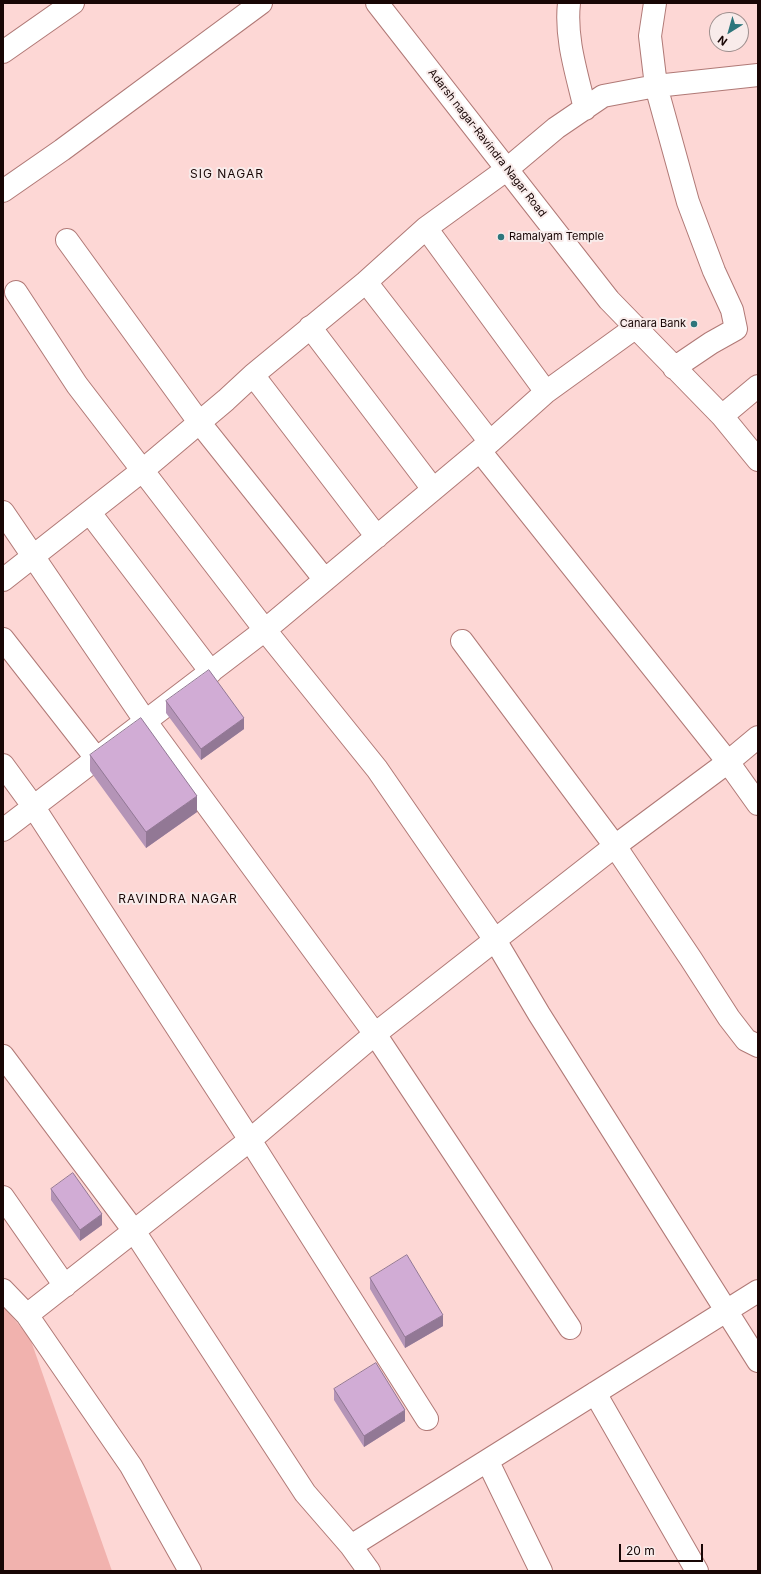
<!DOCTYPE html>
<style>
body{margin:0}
#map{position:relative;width:761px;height:1574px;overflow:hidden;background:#fdd7d5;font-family:Inter,sans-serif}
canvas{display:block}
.frame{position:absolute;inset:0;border:4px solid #180605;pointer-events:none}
.north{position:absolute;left:709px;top:12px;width:40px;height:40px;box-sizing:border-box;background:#f8ebea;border:1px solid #9e8f8e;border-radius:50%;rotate:217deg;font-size:11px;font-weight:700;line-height:16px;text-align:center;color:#180605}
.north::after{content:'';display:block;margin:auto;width:14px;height:18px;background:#2d767c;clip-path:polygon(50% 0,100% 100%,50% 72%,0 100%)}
.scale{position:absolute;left:619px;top:1544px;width:84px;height:18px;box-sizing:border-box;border:2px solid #180605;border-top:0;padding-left:5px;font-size:12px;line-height:14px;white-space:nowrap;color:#180605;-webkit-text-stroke:3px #f8ebea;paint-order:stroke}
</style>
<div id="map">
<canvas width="761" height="1574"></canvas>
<div class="frame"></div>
<div class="north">N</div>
<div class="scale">20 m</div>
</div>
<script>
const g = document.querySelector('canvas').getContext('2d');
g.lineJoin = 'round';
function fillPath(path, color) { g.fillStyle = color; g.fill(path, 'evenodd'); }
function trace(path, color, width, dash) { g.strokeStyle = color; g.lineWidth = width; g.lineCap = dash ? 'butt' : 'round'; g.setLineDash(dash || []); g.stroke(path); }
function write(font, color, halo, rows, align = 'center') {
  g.font = font + ' Inter,sans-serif'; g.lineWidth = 4; g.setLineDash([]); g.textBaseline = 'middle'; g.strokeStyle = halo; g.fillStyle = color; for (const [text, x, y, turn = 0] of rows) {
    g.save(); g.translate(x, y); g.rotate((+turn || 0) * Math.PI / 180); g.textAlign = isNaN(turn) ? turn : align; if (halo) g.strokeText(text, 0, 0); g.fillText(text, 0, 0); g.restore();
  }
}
fillPath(new Path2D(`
 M3,1306L30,1338L112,1571H3Z`), '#f1b2ae');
const minor = new Path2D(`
 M377,3L609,300L722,416L758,460
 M569,3C565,39 577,74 585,109
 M655,3L650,36L656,86L688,202L714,271L732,310L736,329L711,343L674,368
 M3,52L73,3
 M3,191L62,150L261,3
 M426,228L546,392
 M67,240L199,422L325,580
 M366,282L490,442
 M16,292L77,385L265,630L377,769L495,940L539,1014L758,1361
 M310,327L433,489
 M253,375L377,537
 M722,416L758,386
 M480,451L728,762L758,804
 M3,512L146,722L375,1034L570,1328
 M90,513L211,672
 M3,580L143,470L226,400L253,375L366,282L426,228L506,170L556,128L603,96L656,86L758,75
 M3,639L96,758
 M462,641L615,846L691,959L729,1018L746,1040L758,1046
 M3,765L33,806L250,1140L427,1419
 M3,830L265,630L490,442L546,392L636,327
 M3,1056L134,1231L305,1493L351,1546L369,1571
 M3,1197L65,1286
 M3,1290L27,1315L131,1466L190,1571
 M27,1315L250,1140L375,1034L615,846L728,762L758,737
 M595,1393L697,1571
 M488,1462L541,1571
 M351,1546L758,1291`);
trace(minor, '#b07976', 24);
trace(minor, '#fff', 22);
fillPath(new Path2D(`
 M166,701L244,729L201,760L166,713Z
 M90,755L197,812L146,848L90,771Z
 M51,1189L102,1225L80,1241L51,1200Z
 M370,1278L443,1326L405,1348L370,1289Z
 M334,1389L405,1421L364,1447L334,1400Z`), '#b494b7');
fillPath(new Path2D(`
 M244,718V729L201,760V749Z
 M197,796V812L146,848V832Z
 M102,1214V1225L80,1241V1230Z
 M443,1315V1326L405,1348V1337Z
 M405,1410V1421L364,1447V1436Z`), '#927895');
const building = new Path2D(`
 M209,670L244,718L201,749L166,701Z
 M141,718L197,796L146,832L90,755Z
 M73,1173L102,1214L80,1230L51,1189Z
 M407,1255L443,1315L405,1337L370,1278Z
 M376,1363L405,1410L364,1436L334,1389Z`);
fillPath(building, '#d1acd5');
trace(building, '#927895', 1);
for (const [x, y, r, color] of [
 [501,237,4,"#2d767c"],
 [694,324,4,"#2d767c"]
]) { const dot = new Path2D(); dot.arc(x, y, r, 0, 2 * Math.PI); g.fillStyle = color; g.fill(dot); trace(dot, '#f8ebea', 1.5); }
write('11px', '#180605', '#f8ebea', [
 ["Adarsh nagar-Ravindra Nagar Road",487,143,52]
]);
write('11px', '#180605', '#f8ebea', [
 ["Ramalyam Temple",509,237],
 ["Canara Bank",686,324,"right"]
], 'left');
g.letterSpacing = '1px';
write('12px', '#180605', '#f8ebea', [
 ["SIG NAGAR",227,174],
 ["RAVINDRA NAGAR",178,899]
]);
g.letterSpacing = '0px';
</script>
